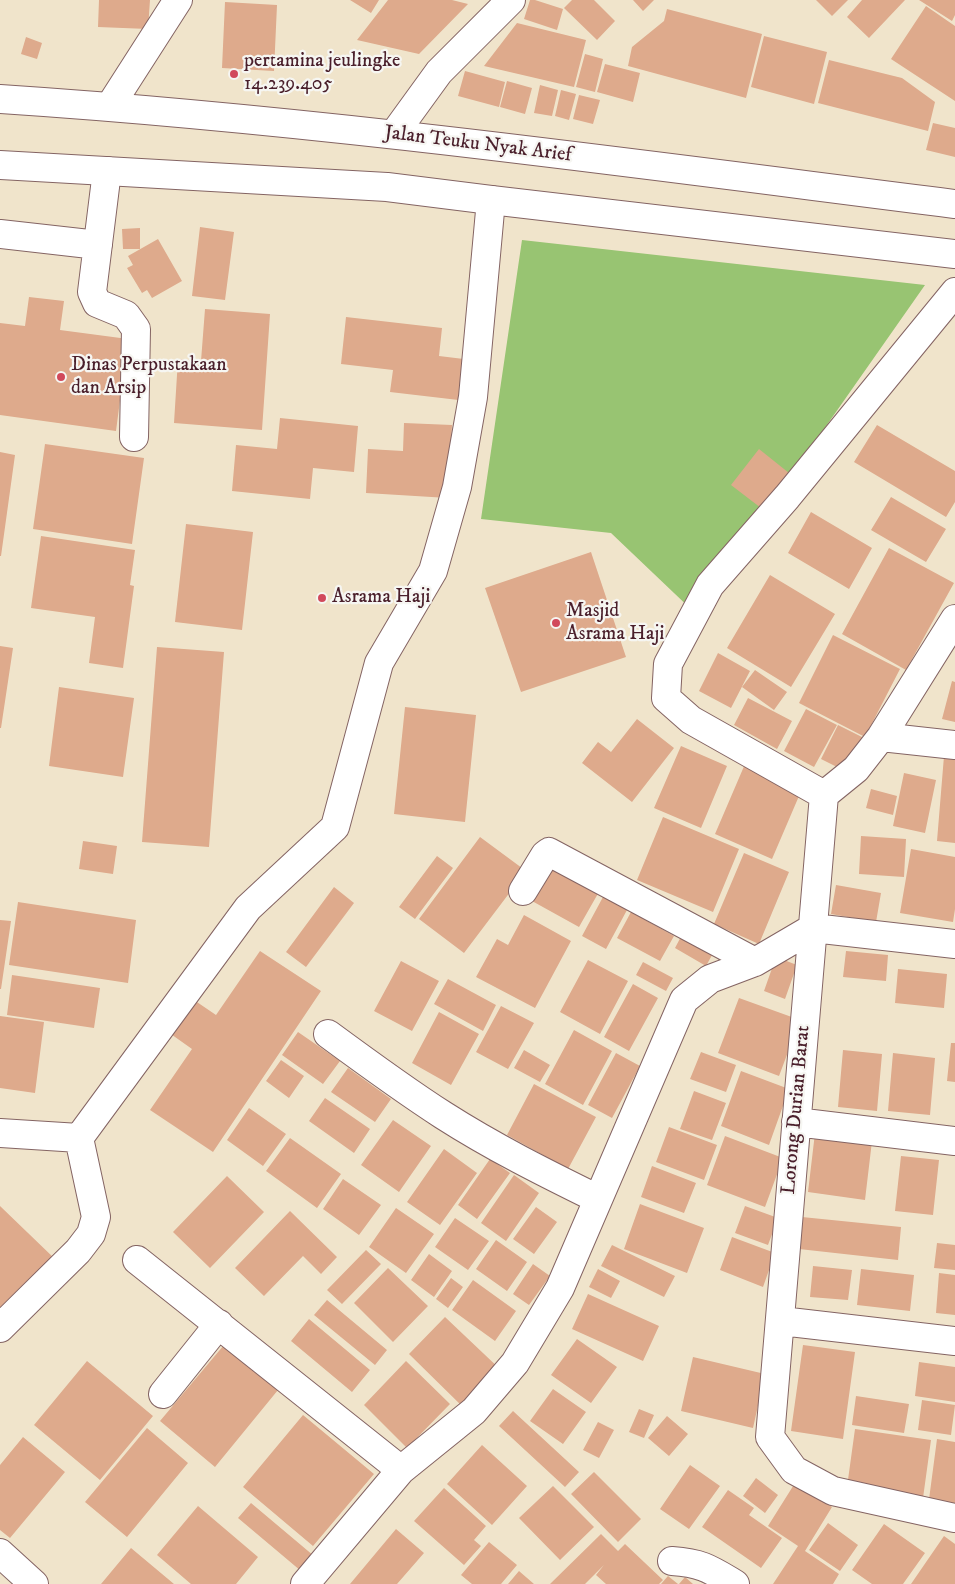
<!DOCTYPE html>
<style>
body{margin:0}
canvas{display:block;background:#f0e4cb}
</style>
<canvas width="955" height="1584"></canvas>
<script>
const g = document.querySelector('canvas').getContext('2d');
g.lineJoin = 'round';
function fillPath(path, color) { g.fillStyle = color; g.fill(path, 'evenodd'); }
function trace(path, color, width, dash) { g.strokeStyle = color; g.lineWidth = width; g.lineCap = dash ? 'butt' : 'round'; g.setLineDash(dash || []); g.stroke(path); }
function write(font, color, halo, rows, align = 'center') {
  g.font = font + ' "IM FELL DW Pica",serif'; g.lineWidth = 4.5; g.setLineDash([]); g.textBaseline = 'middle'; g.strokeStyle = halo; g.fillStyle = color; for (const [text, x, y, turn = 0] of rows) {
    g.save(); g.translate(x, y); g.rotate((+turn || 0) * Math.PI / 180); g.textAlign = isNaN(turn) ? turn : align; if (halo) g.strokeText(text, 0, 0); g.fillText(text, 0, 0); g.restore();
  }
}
fillPath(new Path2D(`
 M522,240L925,285L695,613L611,533L481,519Z`), '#98c472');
fillPath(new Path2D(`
 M99,0H150L148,29L98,27Z
 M350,0H379L371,13Z
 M388,0H452L468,4L419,54L357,40Z
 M530,0H535L563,9L557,30L524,19Z
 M572,0H594L615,21L597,40L564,8Z
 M633,0H654L643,11Z
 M816,0H848L832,16Z
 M862,0H905L869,38L847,17Z
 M919,0H955V15L952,21Z
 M225,2L277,5L274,71L222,68Z
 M926,6L955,26V101L891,59Z
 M667,9L762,34L746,98L628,66L632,47L664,21Z
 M517,23L586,40L574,87L484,66Z
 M764,36L827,52L814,104L751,87Z
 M26,37L42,43L37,59L21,54Z
 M585,54L603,59L595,92L576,87Z
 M829,60L902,78L935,102L928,131L818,103Z
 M605,64L640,73L633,102L597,92Z
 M465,71L505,82L499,107L458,96Z
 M507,81L532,88L525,114L500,107Z
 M540,85L558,90L552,116L534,113Z
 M561,90L576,94L569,120L555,116Z
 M579,95L600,100L593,124L573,119Z
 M933,123L955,128V157L926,150Z
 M200,227L234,232L225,300L192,296Z
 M140,228V249H123L122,229Z
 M158,239L182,281L152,298L147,290L142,293L127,268L133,265L128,256Z
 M29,297L64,301L60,330L128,339L116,431L0,415V323L25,326Z
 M205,309L270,314L262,430L174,423L178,359L201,361Z
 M346,317L442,328L439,356L472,360L467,401L390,392L393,370L341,364Z
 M280,418L358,426L354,472L313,468L310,499L232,491L236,445L277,449Z
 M404,423L452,425L448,498L366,493L368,449L403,451Z
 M877,425L955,471V502L946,517L854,462Z
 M45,444L144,458L132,544L33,529Z
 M759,449L789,473L761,508L731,485Z
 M0,452L15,455L1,556H0Z
 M891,497L946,529L926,562L871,530Z
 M811,512L872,548L849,589L788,553Z
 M186,524L253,532L242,630L175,622Z
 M41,536L135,550L130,585L134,586L123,668L89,663L95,617L31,608Z
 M889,548L954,583L906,670L842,634Z
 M591,552L626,657L521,692L485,588Z
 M770,575L835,614L791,687L727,648Z
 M833,635L900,669L865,737L799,703Z
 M0,646L13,648L1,728H0Z
 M157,647L224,652L209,847L142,842Z
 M718,653L750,671L731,708L699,691Z
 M755,670L787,692L774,710L742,687Z
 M952,681L955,682V722L942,719Z
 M59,687L134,698L123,777L49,766Z
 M748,698L792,721L777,749L734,725Z
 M405,707L476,715L465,822L394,814Z
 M806,709L837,725L814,767L784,751Z
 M637,719L674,748L632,802L582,763L598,742L611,752Z
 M838,725L866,739L849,773L821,759Z
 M681,746L727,766L701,828L654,808Z
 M944,756L955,757V843L937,841Z
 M745,764L802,789L772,859L715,834Z
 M904,773L936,780L925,833L893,826Z
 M871,789L897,796L893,815L866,808Z
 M663,817L739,849L713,912L637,880Z
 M861,836L906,839L904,877L859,874Z
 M480,837L526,871L464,953L419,919Z
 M83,841L117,846L113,874L79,869Z
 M911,849L955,857V909L953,922L900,913Z
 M744,853L789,872L759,944L714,924Z
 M437,856L453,868L415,919L399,907Z
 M552,864L600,890L579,927L532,901Z
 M836,885L881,893L876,922L831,914Z
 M334,887L354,903L306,967L286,952Z
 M603,897L627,910L606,949L582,936Z
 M18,902L136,920L128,983L9,965Z
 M631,912L674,936L660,961L617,938Z
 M524,915L571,941L535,1008L476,977L497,939L508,945Z
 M0,920L11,921L1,989H0Z
 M685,929L717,946L706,966L675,948Z
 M260,951L321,991L213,1152L150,1110L192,1049L168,1032L191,998L216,1015Z
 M846,951L888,955L886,981L843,977Z
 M776,957L797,965L785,999L764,991Z
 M588,960L628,981L600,1034L560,1012Z
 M401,961L439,981L412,1031L374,1011Z
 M643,962L673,978L666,991L636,975Z
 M898,969L947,974L944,1008L895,1003Z
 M12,975L100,988L94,1028L7,1015Z
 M448,979L496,1005L483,1031L434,1004Z
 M633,984L658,998L629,1051L604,1037Z
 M739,998L800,1020L779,1076L718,1053Z
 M501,1006L534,1023L508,1069L476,1052Z
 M439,1012L479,1034L451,1085L412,1063Z
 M0,1016L44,1022L35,1093L0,1088Z
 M574,1030L612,1051L583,1105L545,1084Z
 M298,1032L340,1061L323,1084L282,1055Z
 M951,1043H955V1082L947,1081Z
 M524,1050L550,1065L540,1082L514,1068Z
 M843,1050L882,1054L877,1111L838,1107Z
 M701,1052L736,1065L726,1092L690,1079Z
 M616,1053L640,1066L612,1118L588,1105Z
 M893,1053L935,1058L930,1115L888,1111Z
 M281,1060L304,1076L289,1098L266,1081Z
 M348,1068L391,1099L375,1122L331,1092Z
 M741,1071L789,1089L769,1145L721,1126Z
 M534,1084L596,1117L568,1169L507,1135Z
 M694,1091L726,1103L712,1140L680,1129Z
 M325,1098L370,1129L354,1153L309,1121Z
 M249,1108L286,1134L263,1166L227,1140Z
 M393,1120L431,1146L399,1192L361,1165Z
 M669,1127L717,1145L704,1180L656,1162Z
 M815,1133L872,1141L865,1200L808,1192Z
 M725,1136L783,1158L765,1207L707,1185Z
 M290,1138L341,1174L317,1208L266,1171Z
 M444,1149L477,1173L440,1225L407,1202Z
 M901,1156L939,1160L933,1215L895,1211Z
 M490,1159L510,1173L477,1219L458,1205Z
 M652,1166L696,1183L684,1213L641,1197Z
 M514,1175L539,1193L506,1241L481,1223Z
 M227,1176L264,1212L210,1268L173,1232Z
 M343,1179L381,1205L359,1235L323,1209Z
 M640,1204L704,1228L687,1273L624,1249Z
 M0,1206L55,1259L0,1315Z
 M745,1206L778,1218L768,1245L735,1233Z
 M536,1207L557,1222L534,1254L513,1239Z
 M396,1208L434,1234L406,1273L369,1247Z
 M290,1211L337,1257L321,1274L303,1256L264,1296L235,1268Z
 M802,1217L901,1227L898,1260L799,1249Z
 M455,1218L489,1241L468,1270L435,1247Z
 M732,1237L775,1253L763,1287L720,1270Z
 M496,1240L527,1262L507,1291L476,1269Z
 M937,1243L955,1245V1270L934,1268Z
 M612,1245L675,1276L664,1297L601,1266Z
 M366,1250L381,1264L342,1304L327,1290Z
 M429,1254L452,1271L434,1297L411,1280Z
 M533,1264L550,1276L529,1305L513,1294Z
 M813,1266L852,1270L848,1300L810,1297Z
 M388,1268L428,1306L393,1342L354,1303Z
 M598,1269L620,1281L611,1298L589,1287Z
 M861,1269L914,1275L910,1311L857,1305Z
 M939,1273L955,1275V1315L936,1313Z
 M451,1278L463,1287L448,1308L436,1299Z
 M473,1280L516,1311L495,1341L452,1310Z
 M588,1294L659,1326L643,1361L572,1329Z
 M327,1300L387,1350L375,1365L314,1315Z
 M445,1317L503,1372L466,1410L409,1354Z
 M309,1319L370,1370L352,1392L291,1341Z
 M577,1339L617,1367L591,1403L551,1375Z
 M224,1345L278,1390L215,1467L160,1421Z
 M803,1345L855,1352L843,1439L791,1431Z
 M693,1357L765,1374L753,1428L681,1411Z
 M87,1361L153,1416L100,1480L34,1425Z
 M406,1361L450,1404L407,1448L364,1405Z
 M919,1362L955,1367V1402L915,1396Z
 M553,1389L586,1412L563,1444L530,1421Z
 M856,1396L909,1404L904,1433L852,1425Z
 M922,1400L955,1405L951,1435L918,1430Z
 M639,1409L654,1415L644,1438L629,1432Z
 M513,1411L579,1472L565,1487L499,1426Z
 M303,1415L374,1474L313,1546L243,1487Z
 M667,1416L688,1434L669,1456L648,1438Z
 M598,1422L614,1430L599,1458L583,1450Z
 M147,1428L188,1463L127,1537L85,1502Z
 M855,1429L931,1440L923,1498L847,1487Z
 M23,1437L65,1472L10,1538L0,1530V1465Z
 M937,1439L955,1442V1511L928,1507Z
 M482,1445L527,1486L492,1525L447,1484Z
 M690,1465L720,1486L689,1529L660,1509Z
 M594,1472L641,1519L618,1542L571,1494Z
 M756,1478L778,1495L765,1513L743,1496Z
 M795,1483L832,1507L805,1551L839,1574L833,1584H773L798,1546L768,1526Z
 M553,1486L594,1527L560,1560L519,1518Z
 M444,1488L486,1526L474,1540L481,1546L464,1565L414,1521Z
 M728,1490L754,1508L749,1515L782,1538L761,1568L702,1527Z
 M251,1503L314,1556L301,1571L238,1518Z
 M198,1506L258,1557L236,1584H191L157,1555Z
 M828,1523L858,1545L840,1571L809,1550Z
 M884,1524L925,1553L903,1584H872L852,1570Z
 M396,1529L424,1553L397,1584H350Z
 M601,1534L618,1551L625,1544L663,1580L659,1584H606L596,1575L604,1565L585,1584H550Z
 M944,1536L955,1544V1584H911Z
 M489,1542L517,1565L501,1584H472L461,1575Z
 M131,1548L174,1584H101Z
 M519,1571L534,1584H508Z
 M668,1576L678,1584H661Z
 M685,1577L693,1584H679Z`), '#deaa8c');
const minor = new Path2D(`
 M110,106L178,0
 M394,134L439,72L511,0
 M107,171L92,292L97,303L126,315L136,329L134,437
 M0,234L98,245
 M955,619L881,737L856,769L824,795L770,1437L794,1470L833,1491L955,1518
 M881,737L955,745
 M824,795L691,720L666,698L668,664L710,585L787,497L955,292
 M523,891L545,855L549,852L755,962
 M328,1034C366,1062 404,1090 443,1115C493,1147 545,1173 598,1199
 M796,1122L955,1141
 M0,1133L79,1138L248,908L335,827L379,663L433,571L457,487L473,397L491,200
 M137,1260L401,1470
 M781,1321L955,1341
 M0,1328L78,1251L91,1234L96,1217L79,1138
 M163,1394L219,1324
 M0,1553L34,1584
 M672,1561C702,1563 710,1569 735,1584
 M305,1584L401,1470L474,1411L515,1363L560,1288L684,1000L710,979L755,962L813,928L955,944`);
const highway = new Path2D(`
 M0,99C320,120 637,164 955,204
 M0,165L387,187L491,200L955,254`);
trace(minor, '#846463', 30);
trace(highway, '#846463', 30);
trace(minor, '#fff', 28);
trace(highway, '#fff', 28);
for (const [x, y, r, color] of [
 [234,74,5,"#d1495b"],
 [61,377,5,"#d1495b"],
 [322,598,5,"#d1495b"],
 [556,623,5,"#d1495b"]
]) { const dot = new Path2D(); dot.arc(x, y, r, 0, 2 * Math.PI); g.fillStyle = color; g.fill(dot); trace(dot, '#f6f6f2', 2); }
write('20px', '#4a1f2b', '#f6f6f2', [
 ["pertamina jeulingke",244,62],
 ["14.239.405",244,85],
 ["Dinas Perpustakaan",71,366],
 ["dan Arsip",71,389],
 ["Asrama Haji",332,598],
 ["Masjid",566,612],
 ["Asrama Haji",566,635]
], 'left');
write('20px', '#4a1f2b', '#f6f6f2', [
 ["Jalan Teuku Nyak Arief",478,145,7],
 ["Lorong Durian Barat",797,1110,-85]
]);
</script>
